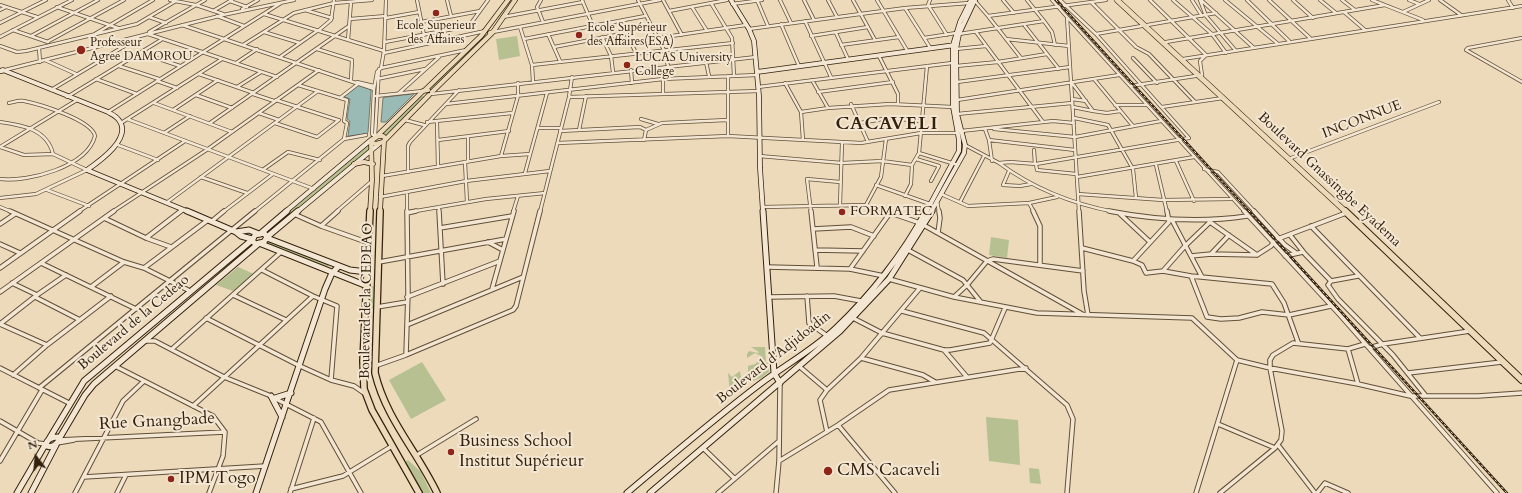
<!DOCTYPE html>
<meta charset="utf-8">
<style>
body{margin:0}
#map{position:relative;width:1522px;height:493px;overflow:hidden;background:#ecdabb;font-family:Cardo,serif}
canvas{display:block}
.north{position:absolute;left:16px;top:437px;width:40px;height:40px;-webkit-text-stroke:3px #f3e7d3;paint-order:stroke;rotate:344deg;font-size:11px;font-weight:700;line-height:16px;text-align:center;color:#34210d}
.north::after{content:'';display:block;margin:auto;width:14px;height:18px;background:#34210d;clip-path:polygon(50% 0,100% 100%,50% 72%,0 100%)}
</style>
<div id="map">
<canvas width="1522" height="493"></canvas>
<div class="north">N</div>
</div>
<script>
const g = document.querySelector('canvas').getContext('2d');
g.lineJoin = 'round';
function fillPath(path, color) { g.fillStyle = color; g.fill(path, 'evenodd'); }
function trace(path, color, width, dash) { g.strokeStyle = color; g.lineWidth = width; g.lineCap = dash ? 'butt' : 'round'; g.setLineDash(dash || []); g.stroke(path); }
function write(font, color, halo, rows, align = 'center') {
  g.font = font + ' Cardo,serif'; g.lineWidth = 4; g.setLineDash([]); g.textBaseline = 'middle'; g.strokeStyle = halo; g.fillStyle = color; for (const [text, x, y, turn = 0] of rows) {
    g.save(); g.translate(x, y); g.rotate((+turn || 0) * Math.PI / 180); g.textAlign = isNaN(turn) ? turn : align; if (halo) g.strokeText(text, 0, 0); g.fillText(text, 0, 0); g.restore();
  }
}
fillPath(new Path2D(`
 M484,34L488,35L433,90L429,89Z
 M517,36L520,56L499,60L496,39Z
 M421,96L426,97L387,135L381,134Z
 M369,144L370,149L271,232L266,230Z
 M991,237L1009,240L1007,258L989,255Z
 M269,241L329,265L325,268L265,244Z
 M238,267L254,274L233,291L216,285Z
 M375,286L374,306L370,315L368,316L369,287Z
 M751,347H765L766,362L768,363L769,372L761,378L750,382L748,378V366L755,364L763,357L755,353L747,358V354L749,351L758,353L759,352Z
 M422,362L446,400L411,419L389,380Z
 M740,371L742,383L730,393L728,373L732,377Z
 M986,417L1018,420L1020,465L989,461Z
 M408,460L421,472L431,493H421L405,462Z
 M1029,468L1039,469L1041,484L1030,483Z`), '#b6c091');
const water = new Path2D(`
 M359,85L370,89L371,91L368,132L367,134L348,136L350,121L347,119L350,99L344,97Z
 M414,94L386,122H381L383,98Z`);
fillPath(water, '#9abab6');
trace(water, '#717d72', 1);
const streetFar1 = new Path2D(`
 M170,0L196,5L223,14
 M417,0L424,35
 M447,0L451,16
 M541,0L537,7L543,22
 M582,0L593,26
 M638,0L664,50L668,66
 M663,0L682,35
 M757,0L768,26
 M780,0L791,23
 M804,0L814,20
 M828,0L837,17
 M853,0L875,40
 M877,0L908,52
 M930,0L928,5L947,35
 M1003,0L1014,13
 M1052,0L1067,17L1079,212
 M1173,0L1212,34L1226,53
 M1192,0L1202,16
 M1200,0L1206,16L1236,51
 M1201,0L1254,48
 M1225,0L1277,43
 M1247,0L1289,41
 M1269,0L1310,38
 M1293,0L1313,18
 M1320,0L1336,13
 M1342,0L1355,10
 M1372,0L1423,20
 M1409,0L1419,4
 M1440,0L1461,15
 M1508,0L1513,8
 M230,1L247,7
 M975,1L988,16L1106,0
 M1091,2L1136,47L1149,54L1195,102
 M711,3L732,38L734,76
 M732,4L762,0
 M0,5L37,17
 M57,7L118,28
 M692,7L707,31
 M905,8L931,49
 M242,9L258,0
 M0,10L6,7
 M305,10L332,18
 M213,11L232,0
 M669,11L727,0
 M1344,12L1365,30
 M1403,12L1429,0
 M264,14L384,51
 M217,16L244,26
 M988,16L1021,58
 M149,17L166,23
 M503,17L583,2
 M1067,17L1245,212
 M386,18L419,12
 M350,19L386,16
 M620,21L636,53
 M805,21L831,77
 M1044,21L1052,32L1055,45
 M421,22L480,11
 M0,23L46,0
 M781,24L799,66
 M182,25L374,89
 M1025,26L1059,69
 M520,27L532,65L533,82
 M749,29L905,8L969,3
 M13,30L48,42
 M318,31L331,20L334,0
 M149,32L205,0
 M264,32L300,43
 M493,32L660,0
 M976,32L1043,122
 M836,33L848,59
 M148,34L277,77
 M548,34L560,61
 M959,34L1044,21L1027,0
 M1096,34L1216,13
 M31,36L98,0
 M811,36L868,27
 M0,37L72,0
 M602,37L611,56L613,72
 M658,38L746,25
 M924,38L956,33
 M1522,38L1468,48L1466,50L1522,82
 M524,39L645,16
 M1006,39L1069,46
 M348,40L351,2
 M47,42L124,0
 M385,42L469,26L488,0
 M1166,42L1385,5
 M243,45L294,13L334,3L372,0
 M841,45L899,37
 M0,46L17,52L26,51L137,24L176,1
 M554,47L627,33
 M39,48L40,62
 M95,48L93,35L153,0
 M317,49L352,60L351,80
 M956,49L986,46
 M141,53L180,66
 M384,53L485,31
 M879,56L898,94V104
 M280,57L317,31
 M1133,58L1157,83
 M1183,59L1522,6
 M45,60L76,74
 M706,62L709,76
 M236,63L257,49
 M532,65L733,43
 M119,66L159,79
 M956,66L998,62L1047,54
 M381,68L466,50
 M5,70L223,15L294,0
 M631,70L632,83
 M199,74L254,93
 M728,76V136
 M96,79L137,94
 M377,79L425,69
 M663,79V93
 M1094,79L1133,126
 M157,81L177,88
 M357,82L374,86
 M957,82L1070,67
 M785,83L801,112L828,108L812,80
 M1072,83L1093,111L1107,113L1120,111
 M298,85L347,100L344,121L347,123L344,139
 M1130,86L1202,75L1200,61L1206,55L1150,0
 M237,87L261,72
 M758,87L952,63
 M51,90L138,38
 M818,92L893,82
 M399,93L439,57
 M253,94L274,101
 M431,94L756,57
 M196,95L232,108
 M376,96L422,91
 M67,97L161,40
 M569,97L759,91
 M340,98L358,84
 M1072,99L1086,101
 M276,100L338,120
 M957,100L1119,75
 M154,103L232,132
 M446,104L663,79L757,75
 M851,104L868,142
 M1115,105H1146
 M1073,107L1093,111
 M1162,107L1223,98
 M828,108L890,104L953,107
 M173,110L218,80
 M108,112L281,3
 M801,112L803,140
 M259,113L279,120
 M957,114L1072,103
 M1074,118L1108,125L1133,169L1136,198
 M127,119L314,189
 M641,119L658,124
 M405,120L424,125
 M0,122C22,125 47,129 53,154
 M427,122L512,113
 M437,122L438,167
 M121,123L222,59
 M210,123L349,26
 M275,123L317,137L339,120
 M860,123L888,118L921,121
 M538,128H561
 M985,129L989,140L992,161
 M994,129L1075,137L1161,121
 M579,130L586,96
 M646,130L662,123L727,120
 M560,131L640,127L646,130L644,140
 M961,131L1053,121L1074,123
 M164,133L190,116
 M375,136L379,69
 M468,136V161
 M375,137L372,134L374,89L377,72L381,68L384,51L386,0
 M438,140L509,131
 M989,140L1075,150
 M558,143L728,136L861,143L921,133H958
 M118,145L158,160
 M965,145L999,163L1010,162L1036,164L1189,138L1096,34L1060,0
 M0,147L24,155L53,154L87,170
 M0,147L77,100
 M1034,150L1035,164
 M919,153L958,165
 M501,156L518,96V83
 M759,156L842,163L882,161L912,165
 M1291,158L1439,102
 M916,159L939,166L931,181
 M1176,161L1194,201
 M465,162L467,202
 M999,163C1034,189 1072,204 1115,212
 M1036,164L1037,170L1076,174
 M1156,165L1167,212
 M264,169L288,152L320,160
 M1204,169L1218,172L1255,212
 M1009,171L1003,185L1020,186L1031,184
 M408,172V146L410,142L459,90
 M525,173L547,93
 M382,176L501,156L530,154
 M201,177L247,193
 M1077,177L1194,157
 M0,179C29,182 87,167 95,136C92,120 39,104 24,101C19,100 14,102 9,103
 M876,185L930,204
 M47,190L89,206
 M407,192V212
 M941,194L968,206L1029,203L1057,197
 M1078,194L1163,200L1231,199
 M905,196L911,184L912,165L919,153L927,66
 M380,197L466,181L550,171
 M0,198L36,194L87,170
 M937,201L939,212
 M960,202L984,156
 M166,203L318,91
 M1029,203L1034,212
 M840,205L842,143
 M866,205L881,177L886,139
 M0,207L12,212
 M439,207V212
 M763,207L866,205L888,212
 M78,212L185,141
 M112,212L208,149L319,70
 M180,212L182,211
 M223,212L273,174
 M254,212L344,139L366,135
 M336,212L372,181
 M410,212L486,199L545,193
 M513,212L518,196
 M540,212L569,97L572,77
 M811,212L807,179L840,182`);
const street = new Path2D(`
 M10,211L124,262L144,268L190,291
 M439,211L443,284
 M811,211L817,267
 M885,211L920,223L1082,314
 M1033,211L1040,226V265
 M1079,211L1084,291L1088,315
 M1109,211C1155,220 1201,223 1247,216
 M1244,211L1339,314L1497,493
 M1254,211L1285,245L1296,253
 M407,213L416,211
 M1119,213L1150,242
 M294,214L321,226L369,243
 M104,218L146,238L171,247
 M1172,220L1202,277
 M212,221L224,211
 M1210,222L1257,255
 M0,224L15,214
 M321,226L338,211
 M1311,226L1420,338
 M440,228L512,216
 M813,229L851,227L874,236
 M938,233L940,218L939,211
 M1290,235L1305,254L1331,281
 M146,238L181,211
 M488,242L503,250
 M0,244L20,253
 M1082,248L1133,261L1142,265L1146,273L1163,271L1191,276L1272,284L1284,303L1298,342
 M815,250L863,251
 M908,250L963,280L980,301
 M1211,254L1229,235
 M1191,256L1211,254L1257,255L1271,246L1275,240L1346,213
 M1285,256L1303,252
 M1133,261L1169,222L1167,211
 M379,262L506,239
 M41,263L136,309
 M767,267L850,269L884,276
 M0,268L80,211
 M144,268L208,220
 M850,269L890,213
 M262,270L313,296L337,306L331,380
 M1163,271L1185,246L1210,222L1209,220
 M1191,276L1207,317L1221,319L1239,318L1262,312L1289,315L1331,306
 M1358,276L1331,281L1328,285L1338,299L1393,355L1426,396
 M889,279L954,297L1037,313L1192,318L1237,360L1270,368L1358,384L1410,396H1478L1522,393
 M12,283L37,295
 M91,287L124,262
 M492,289L514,211
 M0,292L114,211
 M233,295L286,320
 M807,296L809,323L826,335
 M35,297L80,320
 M407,297L500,261
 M769,297L834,296L861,301
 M954,297L967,285L987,261L993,259L1083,271
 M377,307L407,302
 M902,311L984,333L1067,405L1073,419L1067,493
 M851,317L882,333L944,350H950L990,343L1005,308
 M206,318L300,366L331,380L354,386L364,393
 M407,325L523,277
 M145,341H155L224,377L271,396
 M47,345L0,324L37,295L66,275
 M1369,348L1383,344L1470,331
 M172,349L281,252
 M1348,349L1358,384
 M944,350L967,377
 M406,355L408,293L407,211
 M861,358L923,375L935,382
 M115,366L213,416L225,432
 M375,366L406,355L513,310L516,306L540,211
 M800,367L827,390
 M0,368L69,403
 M1408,373L1502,362
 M13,375L47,345L111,296
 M39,388L255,211
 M276,399L321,422L361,493
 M193,406L313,296
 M0,421L38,443L45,444
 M1218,424L1275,448
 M838,425L895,493
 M827,432L820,400L827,390L861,358L920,288
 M59,440L225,432L223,456L209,493
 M57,443L74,440
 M1278,445L1315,493
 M703,448L734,478
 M417,455L476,419
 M0,461L42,390
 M779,461L838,425L889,390L1026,368
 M84,477L265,466
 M291,489L343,476L392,446
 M75,493L123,401L143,382
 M117,493L126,475
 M290,493L314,418
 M718,493L779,441
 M776,493L779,461L780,383
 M1196,493L1237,360
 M1220,493L1275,448L1281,440L1282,431L1270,368V360L1273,355L1293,343L1348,349L1365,344
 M1317,493L1325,483L1348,493`);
const secondaryFar1 = new Path2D(`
 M731,0L749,29L754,41L759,96L760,168L763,212
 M2,71H0L3,70L108,112C111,114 116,116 118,119C134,137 100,161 87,170
 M757,72L955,45
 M87,170L189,212
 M285,212L372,139
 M297,212L379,144
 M926,212L959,151V140L953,107V45L960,22L971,0
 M931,212L964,153L965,145L957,114L956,49L959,34L975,0`);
const secondary = new Path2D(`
 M187,211L236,232L241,236L252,239
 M763,211L774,373L780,383
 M236,232L249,230L259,234
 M264,233L267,237L264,242L256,244L252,241L255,235Z
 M260,234L287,211
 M267,237L298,211
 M267,238L350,270L367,272
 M259,243L367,286
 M271,396L282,417
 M275,398L291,393
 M58,437L59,440C56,445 52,448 46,446C46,439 52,437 58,437Z
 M49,439L84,381L252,240
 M59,439L85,395L94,384L258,244
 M17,493L45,445
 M31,493L56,445
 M256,493L325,289L332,273L339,266
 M627,493C671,456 715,418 760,384C785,365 813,350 836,328C870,296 904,253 926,211
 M650,493L840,331L889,279L932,211`);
const primaryFar1 = new Path2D(`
 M490,33L493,32L515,0
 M425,90L481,36L508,0
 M432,92L492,33
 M377,136L423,91L428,90
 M372,143L376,144L383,142L429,95
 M354,164L364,162L373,164
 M370,212L372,180L371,141L378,136H383L386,139
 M380,212L384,141`);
const primary = new Path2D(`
 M370,211L363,361L364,389L372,410L419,493
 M380,211L375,373C386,419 417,451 437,493`);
const highwayFar1 = new Path2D(`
 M1117,0L1346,212`);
const highway = new Path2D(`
 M1345,211L1522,380`);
trace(streetFar1, '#624f38', 4);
trace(street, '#624f38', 5.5);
trace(secondaryFar1, '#34210d', 5.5);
trace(secondary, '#34210d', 7);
trace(primaryFar1, '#34210d', 5.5);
trace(primary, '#34210d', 8);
trace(highwayFar1, '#34210d', 6);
trace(highway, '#34210d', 8);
trace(streetFar1, '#f3e7d3', 2.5);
trace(street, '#f3e7d3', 3.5);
trace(secondaryFar1, '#f3e7d3', 4);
trace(secondary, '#f3e7d3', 5);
trace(primaryFar1, '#ecdabb', 4);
trace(primary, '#ecdabb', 5.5);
trace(highwayFar1, '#ecdabb', 5);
trace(highway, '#ecdabb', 6);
const rail = new Path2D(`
 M1056,0L1507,493`);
trace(rail, '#34210d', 2.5);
trace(rail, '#f3e7d3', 1, [2.5]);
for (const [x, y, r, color] of [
 [436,13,4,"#8f2418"],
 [579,35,4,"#8f2418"],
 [81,50,5,"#8f2418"],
 [627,65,4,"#8f2418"],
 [842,212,4,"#8f2418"],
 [451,452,4,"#8f2418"],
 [828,471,5,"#8f2418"],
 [171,479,4,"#8f2418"]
]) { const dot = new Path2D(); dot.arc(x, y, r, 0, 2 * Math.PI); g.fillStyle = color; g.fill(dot); trace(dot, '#f3e7d3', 1.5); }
write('12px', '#34210d', '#f3e7d3', [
 ["Ecole Superieur",436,26,"center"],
 ["des Affaires",436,40,"center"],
 ["Ecole Supérieur",587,28],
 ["des Affaires(ESA)",587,42],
 ["Professeur",90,43],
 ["Agree DAMOROU",90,57],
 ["LUCAS University",635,58],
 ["College",635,72]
], 'left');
write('14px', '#34210d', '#f3e7d3', [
 ["INCONNUE",1362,120,-21],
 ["Boulevard Gnassingbe Eyadema",1329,180,43],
 ["Boulevard de la CEDEAO",367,301,-89],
 ["Boulevard de la Cedeao",134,323,-40],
 ["Boulevard d'Adjidoadin",774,358,-38]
]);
write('14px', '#34210d', '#f3e7d3', [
 ["FORMATEC",850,212]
], 'left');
write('17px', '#34210d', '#f3e7d3', [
 ["Rue Gnangbade",157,422,-3]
]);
write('17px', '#34210d', '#f3e7d3', [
 ["Business School",459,442],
 ["Institut Supérieur",459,462],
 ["CMS Cacaveli",837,471],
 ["IPM Togo",179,479]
], 'left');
g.letterSpacing = '1px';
write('bold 18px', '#34210d', '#f3e7d3', [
 ["CACAVELI",887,125]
]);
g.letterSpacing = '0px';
</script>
